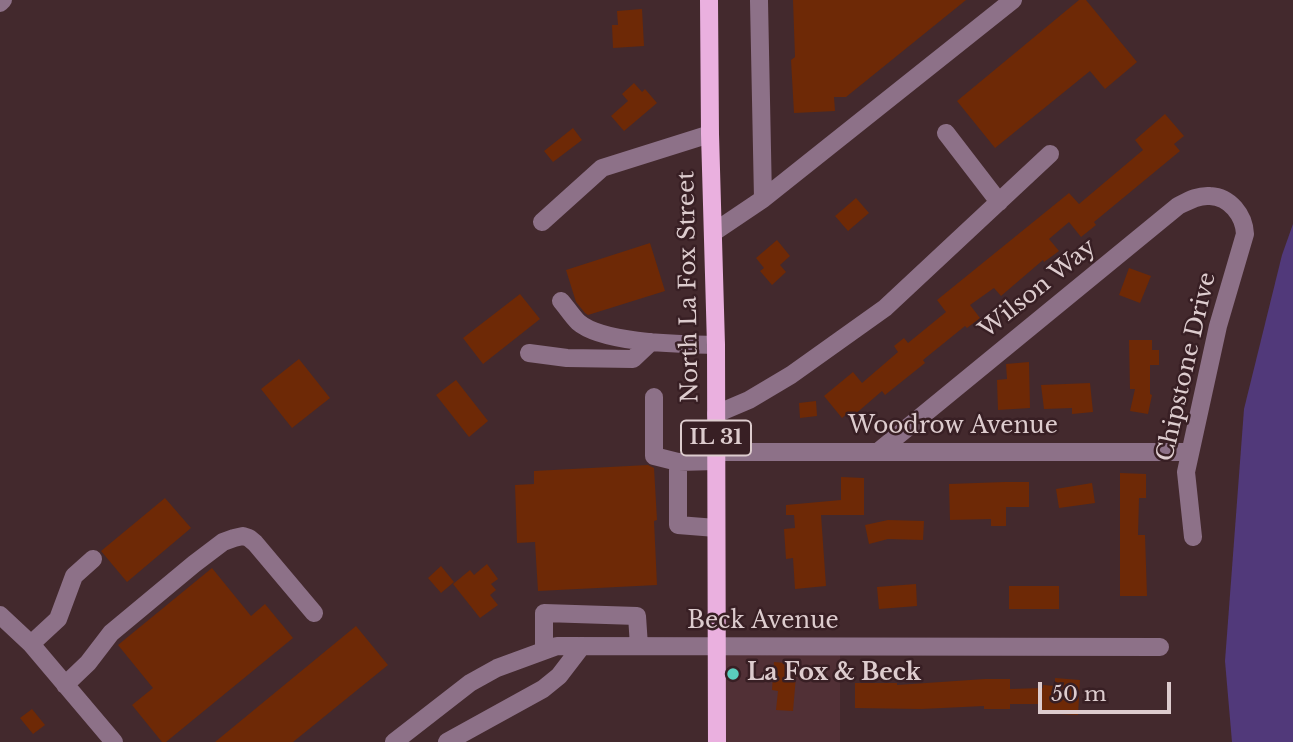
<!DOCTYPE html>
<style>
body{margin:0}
#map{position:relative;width:1293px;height:742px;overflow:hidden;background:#43292d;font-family:"Libre Baskerville",serif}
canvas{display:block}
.scale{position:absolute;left:1038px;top:682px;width:133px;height:32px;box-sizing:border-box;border:4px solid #ddccce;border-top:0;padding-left:9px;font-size:21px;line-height:24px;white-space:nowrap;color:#ddccce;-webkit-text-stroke:5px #381f24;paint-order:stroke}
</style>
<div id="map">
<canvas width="1293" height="742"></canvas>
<div class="scale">50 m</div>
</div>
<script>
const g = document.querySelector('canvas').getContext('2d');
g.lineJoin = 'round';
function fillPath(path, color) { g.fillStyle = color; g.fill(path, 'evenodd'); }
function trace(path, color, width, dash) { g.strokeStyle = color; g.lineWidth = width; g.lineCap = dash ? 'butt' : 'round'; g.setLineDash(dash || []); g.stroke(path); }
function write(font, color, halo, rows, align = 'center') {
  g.font = font + ' "Libre Baskerville",serif'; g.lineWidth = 5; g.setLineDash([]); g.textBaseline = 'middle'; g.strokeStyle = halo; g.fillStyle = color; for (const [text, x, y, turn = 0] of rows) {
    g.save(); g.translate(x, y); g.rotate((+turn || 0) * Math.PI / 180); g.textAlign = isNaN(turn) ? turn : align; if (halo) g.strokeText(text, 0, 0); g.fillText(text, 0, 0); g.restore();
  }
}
fillPath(new Path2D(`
 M720,644L840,645V742H720Z`), '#513036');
fillPath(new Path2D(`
 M1293,224V742H1232L1225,661L1244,409L1282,255Z`), '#51397a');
fillPath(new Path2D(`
 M793,0H966L846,97H834L835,111L794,113L791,60L795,57Z
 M1079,0H1086L1137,62L1105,89L1090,71L995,148L957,101Z
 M642,9L644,46L613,48L612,25H618L617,11Z
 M634,83L642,92L645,89L657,103L624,131L611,116L628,101L622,94Z
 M1165,114L1184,136L1174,144L1180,151L1094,222L1096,225L1081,237L1069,222L1049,239L1059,251L1044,262L1043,260L1001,296L994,288L970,305L980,318L967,328L965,326L923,360L925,363L885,395L882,391L853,416L849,412L842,418L824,396L853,372L862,383L898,352L894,346L904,338L908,343L946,312L937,300L1069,193L1079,204L1143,150L1135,140Z
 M573,128L582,140L553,162L544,151Z
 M856,198L869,213L848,231L835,216Z
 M777,240L790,256L780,265L786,272L772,285L760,271L764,268L756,258Z
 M650,243L665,291L588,315L585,313L576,302L566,270Z
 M1129,268L1151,276L1140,303L1119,295Z
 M520,294L540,319L483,364L463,338Z
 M1129,340H1152V350H1159V365H1150V394L1152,395L1148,414L1130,411L1135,389H1130Z
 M299,359L330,398L292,428L261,389Z
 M1029,362L1030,408L998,410L997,380L1007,379L1006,364Z
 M456,380L488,421L469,437L436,395Z
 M1090,383L1093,412L1072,414V408L1044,409L1041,385Z
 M816,401L817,416L800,418L799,403Z
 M648,465L654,468L657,520L654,521L657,585L538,591L535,542L517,543L515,485L534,484V471Z
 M1120,473L1146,474V498H1139L1138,535H1145L1147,596H1120Z
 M841,477L864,478V515H821L826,586L795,589L793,558L786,559L784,529L795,528L794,515H786V505L841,500Z
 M1005,482H1029V507H1006V526H991V519L950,520L949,484Z
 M1092,483L1095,503L1059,508L1056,489Z
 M165,498L191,528L127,582L101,551Z
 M888,520L924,521L923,540L888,539L869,544L865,525Z
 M487,564L498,579L491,584L496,590L490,595L498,605L480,618L453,584L470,570L474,575Z
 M441,566L454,582L441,593L428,578Z
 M212,568L251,616L265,604L293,638L166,742H162L132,705L153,688L118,645Z
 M916,584L917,606L879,609L877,587Z
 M1009,586H1059V609H1009Z
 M356,626L388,665L293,742H215Z
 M774,662L797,664L793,711L776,710L778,691L772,690Z
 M1055,678L1080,680L1078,715L1041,713L1042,704H1010V709H984V706L921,709L855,708V683H897V685L985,679H1010V689L1043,688V685L1055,686Z
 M32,709L45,725L33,734L20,718Z`), '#6e2906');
trace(new Path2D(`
 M759,1L763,199
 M0,3L3,0
 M946,133L999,202
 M542,222L602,168L710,134
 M714,232L763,199L1013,0
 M561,301C567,308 572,316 578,322C603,344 683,344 716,345
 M529,353L567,358L633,359L651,342
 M654,397V456L678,462L716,461
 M716,414L749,400L791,375L885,308L1050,154
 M879,451L1178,206C1188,201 1198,195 1210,196C1230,197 1244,215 1245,234L1218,326L1186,472L1193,537
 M716,452H1190
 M678,462V525L716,528
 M0,615L31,644L114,742
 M31,644L58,619L74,576L93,559
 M544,650V613L637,616L639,646
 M65,685L88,663L111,633L194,564L223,542L234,538L243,536L249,538L255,543L314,613
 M394,742L470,683L497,668L557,646L1160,647
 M447,742L543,689L559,676L582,646`), '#8d7188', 18);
trace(new Path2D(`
 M709,0L710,134L716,345L717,742`), '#eab0df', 18);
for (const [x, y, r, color] of [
 [733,674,7,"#5acebd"]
]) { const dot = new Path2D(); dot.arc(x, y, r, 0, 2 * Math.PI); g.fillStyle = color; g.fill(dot); trace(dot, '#381f24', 2.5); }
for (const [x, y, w] of [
 [716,438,70]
]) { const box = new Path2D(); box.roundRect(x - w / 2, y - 17.5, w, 35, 5); g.fillStyle = '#381f24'; g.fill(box); trace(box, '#ddccce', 2); }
write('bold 21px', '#ddccce', null, [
 ["IL 31",716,438]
]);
write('23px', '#ddccce', '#381f24', [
 ["North La Fox Street",689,287,-91],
 ["Wilson Way",1038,289,-39],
 ["Chipstone Drive",1187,367,-77],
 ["Woodrow Avenue",953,427],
 ["Beck Avenue",763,622]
]);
write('bold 23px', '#ddccce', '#381f24', [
 ["La Fox & Beck",747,674]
], 'left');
</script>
